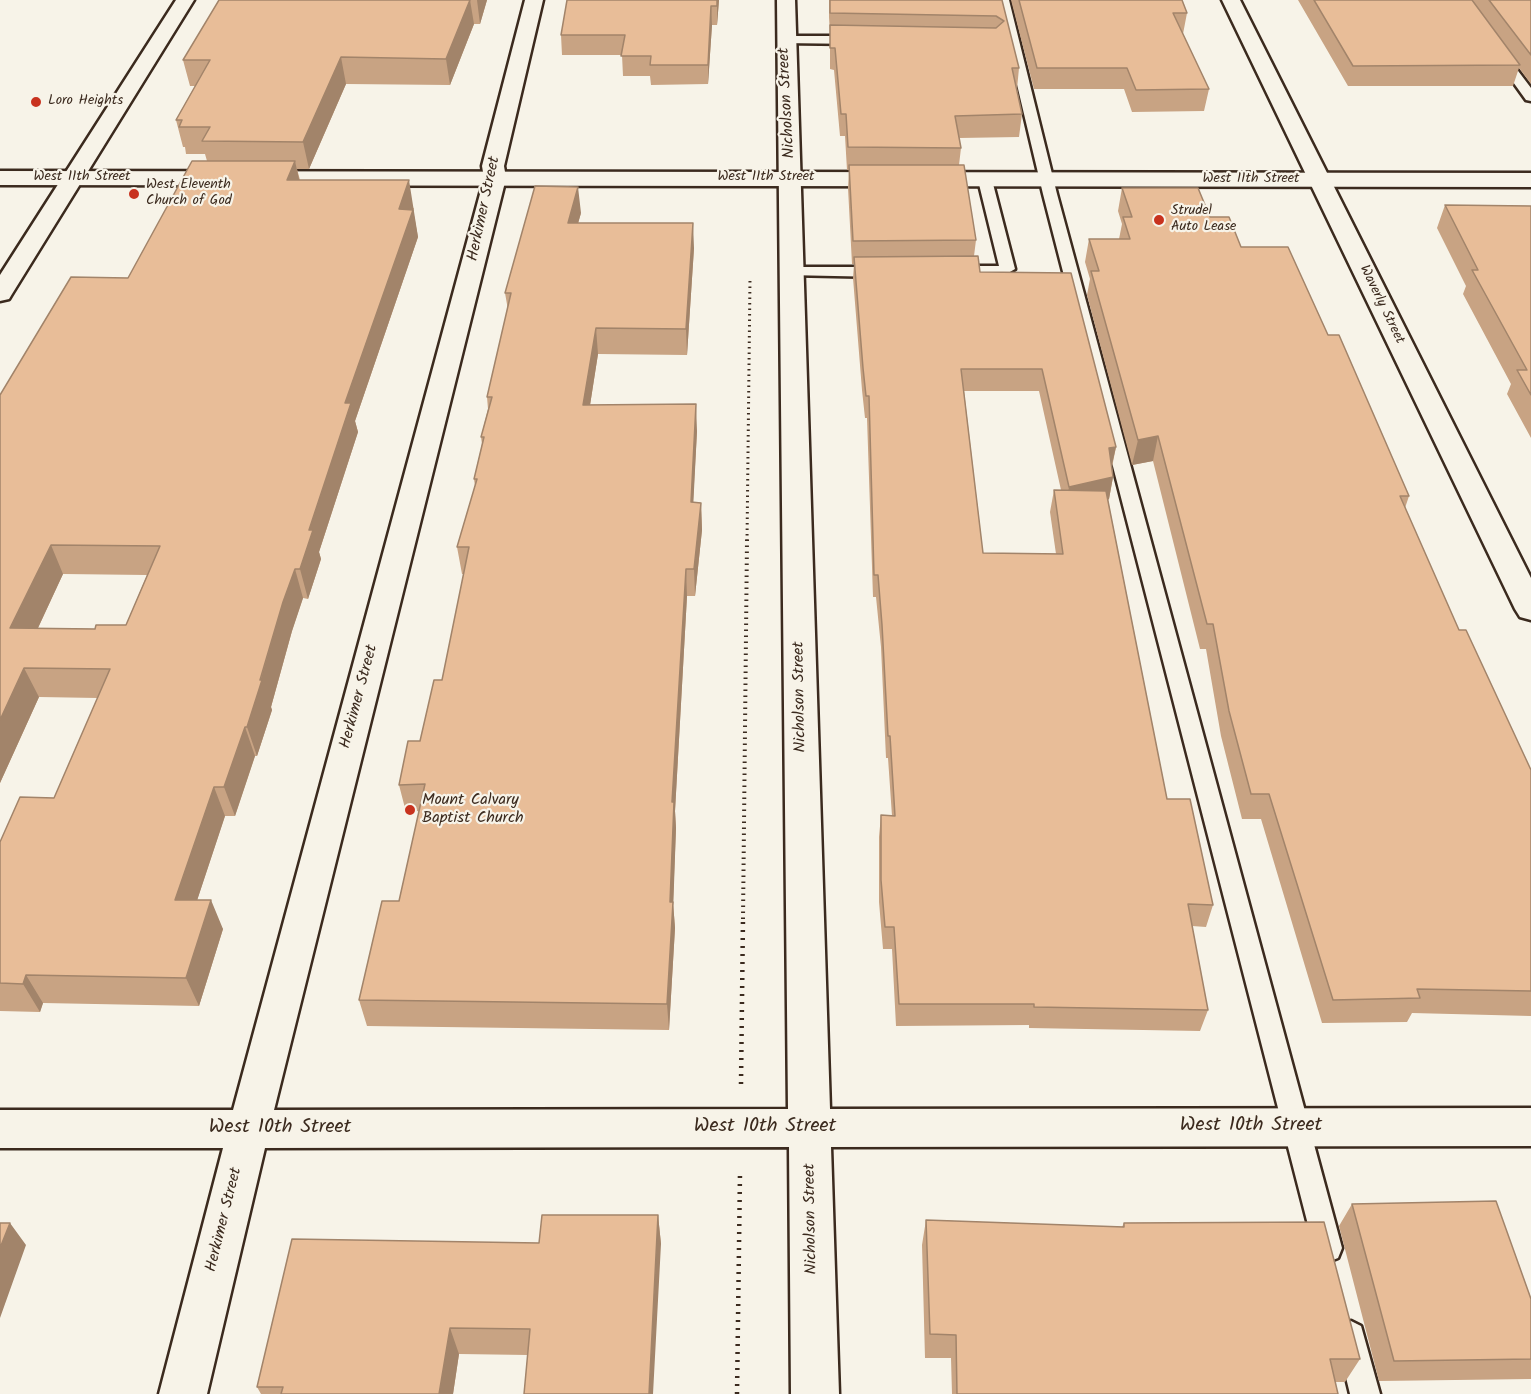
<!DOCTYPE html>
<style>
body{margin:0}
canvas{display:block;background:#f7f3e8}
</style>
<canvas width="1531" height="1394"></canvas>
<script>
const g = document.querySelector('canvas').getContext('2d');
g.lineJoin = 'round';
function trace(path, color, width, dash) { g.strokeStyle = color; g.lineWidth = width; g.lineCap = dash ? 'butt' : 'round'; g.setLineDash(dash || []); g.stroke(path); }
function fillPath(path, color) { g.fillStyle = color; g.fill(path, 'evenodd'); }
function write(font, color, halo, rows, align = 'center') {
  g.font = font + ' Kalam,sans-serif'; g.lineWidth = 4.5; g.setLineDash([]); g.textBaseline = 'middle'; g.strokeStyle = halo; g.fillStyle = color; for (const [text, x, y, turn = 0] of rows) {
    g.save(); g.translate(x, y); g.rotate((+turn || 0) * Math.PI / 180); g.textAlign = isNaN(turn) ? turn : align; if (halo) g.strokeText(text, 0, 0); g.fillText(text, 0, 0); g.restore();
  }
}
const lane = new Path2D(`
 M997,0H1009L1057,194L1342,1248L1338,1258L1328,1262L1318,1258L1314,1248L1043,194Z
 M785,36H859L865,40L859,44L781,43L779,40L781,37Z
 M1499,50L1503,51L1531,88V101L1526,100L1493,54Z
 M985,176L992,180L1015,269L1003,276L947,274L944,271L947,268L952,266H999L978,180Z
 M792,267H882L890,272L882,277L787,275L784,272L787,269Z
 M1351,1321L1361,1326L1380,1394H1350L1336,1336L1341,1326Z`);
const street = new Path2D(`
 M176,0H194L12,294L9,299L0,301V275Z
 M525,0H543L504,166L506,178L274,1110L788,1109L777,0H795L830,1109L1531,1108V1146L831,1147L839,1394H791L789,1147L265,1148L207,1394H159L223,1148H0V1110H233L480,194L484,178L482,166Z
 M1222,0H1240L1531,578V620L1520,617L1515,609Z`);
const secondary = new Path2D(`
 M0,171L1531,173V187L0,185Z`);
trace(lane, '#3b2a1e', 5);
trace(street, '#3b2a1e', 5);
trace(secondary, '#3b2a1e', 5);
trace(new Path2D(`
 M747,541L750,279`), '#3b2a1e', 3, [1.5, 4]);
trace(new Path2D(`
 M743,919L747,539`), '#3b2a1e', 4, [1.5, 4.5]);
trace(new Path2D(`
 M741,1084L743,918
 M737,1394L740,1173`), '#3b2a1e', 4.5, [2, 6]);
fillPath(lane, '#f7f3e8');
fillPath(street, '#f7f3e8');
fillPath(secondary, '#f7f3e8');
fillPath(new Path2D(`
 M219,0H487L480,24H474L450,85L346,84L309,169H297L300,180L414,208L413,210L418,237L355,421L358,432L319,552L321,559L308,599L303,598L292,631L271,707L272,710L257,756H255L235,816H225L197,900L223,929L199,1006L43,1003L40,1012L0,1011V842L54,798L98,698L39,697L0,783V395L128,278L207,161L205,154H186L185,147H183L176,120L195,86H190L183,60ZM63,574L147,575L126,625L95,629L38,628Z
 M719,0L717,25H712L708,84L651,85L650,76H623L622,55H562L561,35Z
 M829,0H1002L1019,68L1017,89L1022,114L1019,137L959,138L961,148L959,165L976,240L974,256L980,272L1116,447L1112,467L1113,477L1109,499L1108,500L1167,799L1213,905L1206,927L1192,926L1208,1010L1200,1031L1029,1028V1025L896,1026L892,949H883L879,902V837L881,815L892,816L888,758H886L881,647L876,597H873L867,418H865L862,390L853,278L854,264H852L848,188L849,170H847L845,136H840L834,70L830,69V34L829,17ZM964,391H1039L1061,490H1054L1050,512L1056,554L983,553Z
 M1011,0H1182L1187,13L1183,34L1209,89L1204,111L1132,112L1124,89H1034Z
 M1298,0H1531V84L1519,68L1513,86H1348Z
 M1122,188L1210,217L1328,335L1409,496L1405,508L1459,630L1531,770V1016L1412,1013L1407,1022L1322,1023L1261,819H1242L1221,736L1206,649H1200L1153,461L1132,465L1087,295L1090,279L1085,262L1089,239H1119L1122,224L1118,211Z
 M1445,205L1531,206V438L1507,394L1511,384L1463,294L1466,286L1437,228Z
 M581,213L578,223L694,248L687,355L598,354L590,405L697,431L693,502L701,503L702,530L695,596H687L675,811L676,828L673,902L675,928L669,1030L367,1026L359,1000L399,901L419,811L406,812L399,785L420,741L442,680L464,574H462L457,547L475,486L474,479L482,444L481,437L488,409L487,397L508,310L505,293Z
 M1352,1204L1531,1299V1379L1379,1381L1339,1226Z
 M658,1215L661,1244L528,1355L459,1354L453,1394H261L257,1387L539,1243Z
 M926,1220L1122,1227L1124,1223L1360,1359L1345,1382H1335L1338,1394H952L951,1358H925L922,1245Z`), '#c8a383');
fillPath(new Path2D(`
 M470,0L474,24L450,85L446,59Z
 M477,0H487L480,24Z
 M717,0H719L717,25Z
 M711,6L712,25L708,84V65Z
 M341,57L346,84L309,169L303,142Z
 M295,161L301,188L287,180Z
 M409,180L418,237L355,421L358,432L319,552L321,559L308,599L300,569L309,530L399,209Z
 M578,187L581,213L571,248L568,223Z
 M693,223L694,248L687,355L686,329Z
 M596,328L598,354L586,431L583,405Z
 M696,404L697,431L692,529L691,502Z
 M1158,436L1153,461L1132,465L1138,440Z
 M1116,447L1111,469L1109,448Z
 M1113,477L1109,499L1065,509L1069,487Z
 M701,503L702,530L695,596L694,569Z
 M51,545L63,574L24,658L10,628Z
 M295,569L303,598L292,631L271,707L272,710L257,756L247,727L283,602Z
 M686,569L687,596L675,811L676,828L673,913V902L675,928L669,1030L667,1004L672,802Z
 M24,668L39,697L0,783V720Z
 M245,727L255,756L235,816L224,787Z
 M214,787L225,816L188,928L175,900Z
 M211,900L223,929L199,1006L186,978Z
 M26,975L43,1003L40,1012L23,984Z
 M658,1215L661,1244L653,1394H649Z
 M10,1223L26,1245L0,1318V1248Z
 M450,1328L459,1354L453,1394H439Z`), '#a2846a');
const building = new Path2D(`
 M219,0H470L446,59L341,57L303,142L202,141L210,127H179L182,120H176L210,60H183Z
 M567,0H717V6H711L708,65H650L651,56H621L625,35H561Z
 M830,0H1002L1019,68H1012L1022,114L955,116L961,148L848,147L846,114H841L835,48H830V25L996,28L1004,21L996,16L830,13Z
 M1019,0H1182L1187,13H1173L1209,89L1136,90L1127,68H1037Z
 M1314,0H1472L1520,65L1353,66Z
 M1489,0H1531V55Z
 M192,161H295L287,180H409L399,209L413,210L345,403H351L309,530H313L300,569H295L283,602L260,680H262L247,727H245L224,787H214L175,900H211L186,978L26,975L23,984L0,983V842L20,797L54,798L110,669L24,668L0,720V395L71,277L128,278ZM51,545L160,546L126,625H96L95,629L10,628Z
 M849,165H964L976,240L853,241Z
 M535,186L578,187L568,223H693L686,329L596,328L583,405L696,404L691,502L701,503L694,569H686L672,802H674L670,902H673L667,1004L359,1000L382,901H399L425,784L399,785L408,741H420L434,680H442L469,547H457L477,479H474L484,437H481L492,397H487L511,293H505Z
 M1122,188H1198L1210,217H1229L1241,247H1288L1328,335H1339L1409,496H1400L1459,630H1466L1531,770V991L1417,989L1420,998L1333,1000L1269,794H1251L1229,711L1213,624H1207L1158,436L1138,440L1091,271H1099L1089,239H1130L1123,217H1132Z
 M1445,205L1531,206V395L1517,370H1527L1472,270H1478Z
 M978,256L980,272L1071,273L1116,447L1109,448L1113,477L1069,487L1042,369H961L983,553L1063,554L1054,490L1106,491L1167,799H1190L1213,905L1188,904L1208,1010L1034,1007V1004H899L894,927H885L881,880V815L895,816L890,736H888L882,625L878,575H874L869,396H866L863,368L854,257Z
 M1496,1201L1531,1299V1359L1394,1361L1352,1204Z
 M542,1215H658L649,1394H524L530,1329L450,1328L439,1394H281L283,1387H257L292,1239L539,1243Z
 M926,1220L1124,1227V1223L1324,1222L1360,1359H1330L1338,1394H957L956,1335L930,1334Z
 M0,1223H10L0,1248Z`);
fillPath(building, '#e8bd98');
trace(building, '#a2846a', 1.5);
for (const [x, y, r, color] of [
 [36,102,6,"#c8321e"],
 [134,194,6,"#c8321e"],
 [1159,220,6,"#c8321e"],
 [410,810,6,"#c8321e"]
]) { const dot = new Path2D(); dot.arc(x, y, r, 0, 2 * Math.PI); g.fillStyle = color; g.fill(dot); trace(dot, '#f7f3e8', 2); }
write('14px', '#3b2a1e', '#f7f3e8', [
 ["Loro Heights",48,102],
 ["West Eleventh",146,186],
 ["Church of God",146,202],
 ["Strudel",1171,212],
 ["Auto Lease",1171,228]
], 'left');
write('14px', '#3b2a1e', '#f7f3e8', [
 ["West 11th Street",82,178],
 ["West 11th Street",766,178],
 ["West 11th Street",1251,180],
 ["Waverly Street",1381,305,64]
]);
write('16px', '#3b2a1e', '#f7f3e8', [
 ["Nicholson Street",788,103,-93],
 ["Herkimer Street",485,209,-78],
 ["Herkimer Street",360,697,-75],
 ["Nicholson Street",801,697,-91],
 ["Nicholson Street",812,1219,-91],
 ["Herkimer Street",225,1220,-76]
]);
write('16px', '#3b2a1e', '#f7f3e8', [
 ["Mount Calvary",422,801],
 ["Baptist Church",422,819]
], 'left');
write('20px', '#3b2a1e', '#f7f3e8', [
 ["West 10th Street",1251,1127],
 ["West 10th Street",765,1128],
 ["West 10th Street",280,1129]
]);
</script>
